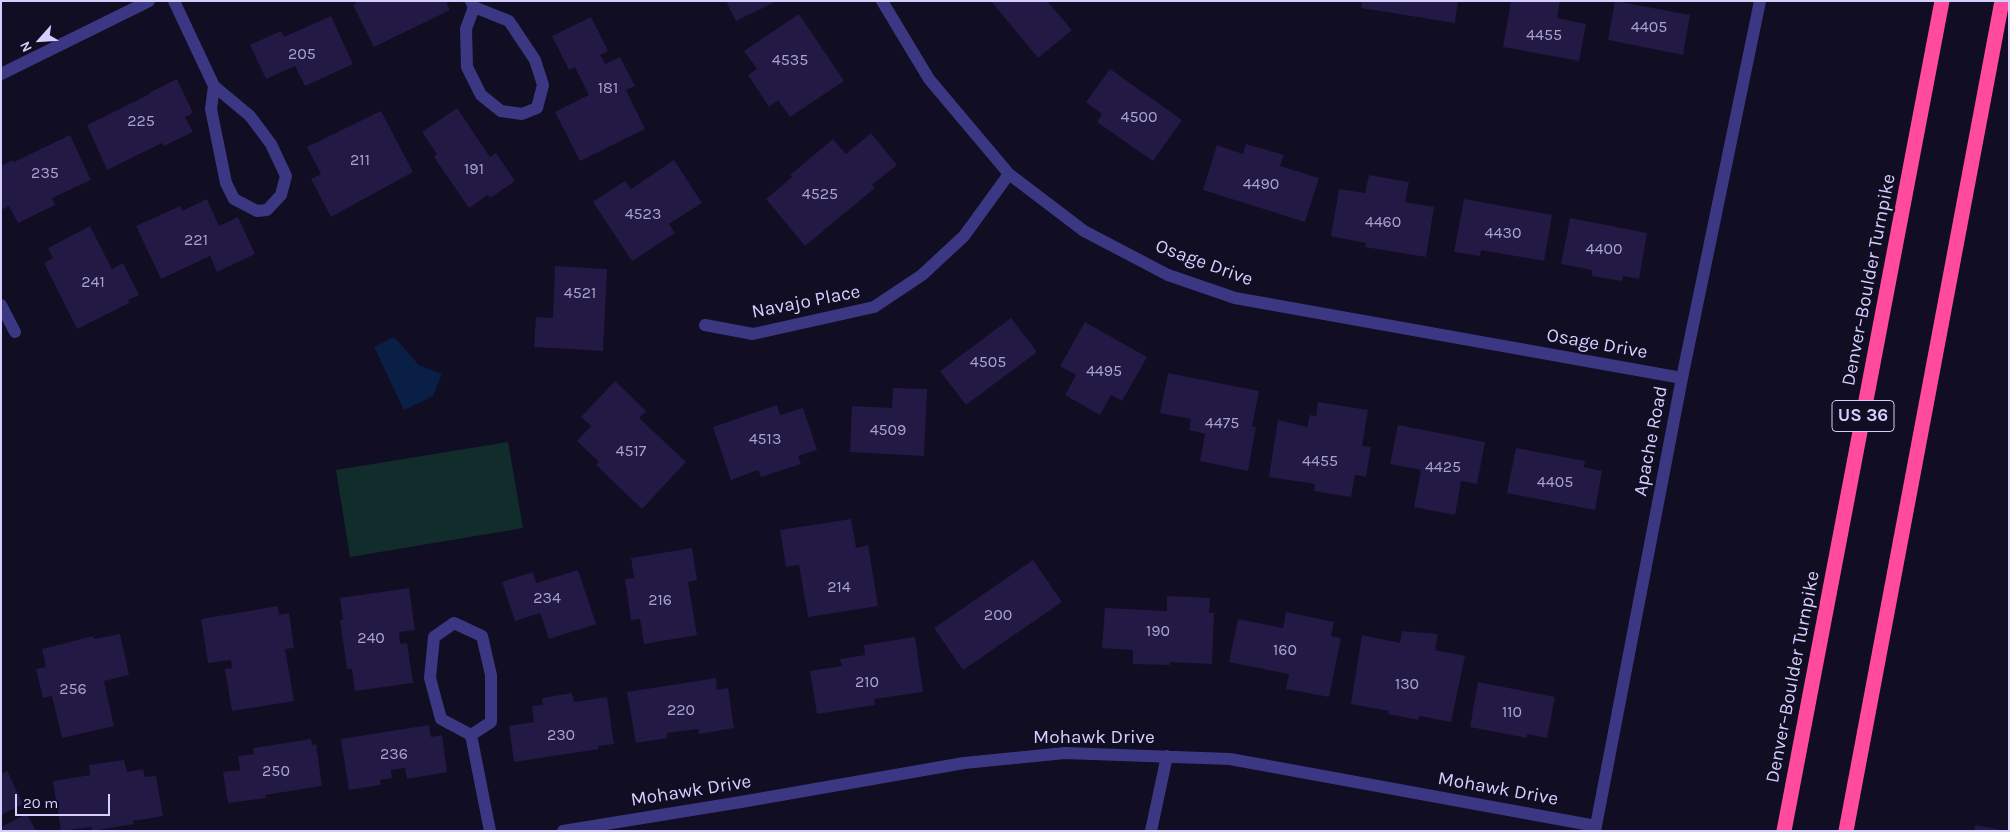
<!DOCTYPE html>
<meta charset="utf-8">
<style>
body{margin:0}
#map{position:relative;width:2010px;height:832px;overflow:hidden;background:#110d23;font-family:Karla,sans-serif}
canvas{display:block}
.frame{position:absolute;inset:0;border:2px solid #d5cfff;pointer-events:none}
.north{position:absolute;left:15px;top:15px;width:50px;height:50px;-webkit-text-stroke:4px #110d23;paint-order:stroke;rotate:244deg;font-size:14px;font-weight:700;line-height:20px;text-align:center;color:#d5cfff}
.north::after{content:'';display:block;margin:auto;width:18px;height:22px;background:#d5cfff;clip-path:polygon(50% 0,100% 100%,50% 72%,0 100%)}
.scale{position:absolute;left:15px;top:794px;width:95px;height:22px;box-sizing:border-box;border:2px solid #d5cfff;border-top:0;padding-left:6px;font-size:15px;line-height:18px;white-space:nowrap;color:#d5cfff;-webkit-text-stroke:4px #110d23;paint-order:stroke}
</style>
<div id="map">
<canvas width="2010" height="832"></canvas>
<div class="frame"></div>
<div class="north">N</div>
<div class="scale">20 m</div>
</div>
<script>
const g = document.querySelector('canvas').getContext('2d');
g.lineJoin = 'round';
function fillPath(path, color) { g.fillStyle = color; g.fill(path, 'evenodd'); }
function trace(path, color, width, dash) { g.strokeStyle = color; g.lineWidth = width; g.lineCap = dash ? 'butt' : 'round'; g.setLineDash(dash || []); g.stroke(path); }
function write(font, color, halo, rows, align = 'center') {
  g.font = font + ' Karla,sans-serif'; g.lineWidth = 5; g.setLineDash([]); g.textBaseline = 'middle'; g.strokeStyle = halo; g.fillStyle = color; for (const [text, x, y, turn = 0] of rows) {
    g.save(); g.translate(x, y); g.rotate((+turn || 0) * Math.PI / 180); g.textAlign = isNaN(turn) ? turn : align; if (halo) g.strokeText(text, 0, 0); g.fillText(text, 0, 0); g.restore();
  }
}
fillPath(new Path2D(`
 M508,442L523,528L350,557L336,470Z`), '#102d2c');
fillPath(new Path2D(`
 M394,337L419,365L442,374L433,396L404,410L374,347Z`), '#0a1f45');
fillPath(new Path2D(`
 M356,1H446L450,10L374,47L353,5L357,3Z
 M726,1H777L736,21Z
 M991,1H1047L1072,30L1038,58Z
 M1362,1H1458L1455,23L1361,8Z
 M1511,1H1560L1557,18L1586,24L1579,61L1503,47Z
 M1615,1L1690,15L1683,55L1608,40Z
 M799,14L844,81L790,117L778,100L769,107L748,75L757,69L744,51Z
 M331,16L353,64L305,86L295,66L266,79L250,45L281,31L284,37Z
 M591,17L608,51L600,55L605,64L620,57L635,86L626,90L645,129L580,161L555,112L589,95L575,67L569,70L552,36Z
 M1110,69L1182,120L1153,161L1097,122L1102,114L1086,102Z
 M177,79L193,113L185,117L193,132L164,146L162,143L107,170L87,125L150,94L149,93Z
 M457,108L490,157L496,153L515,181L490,198L488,195L469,208L434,157L437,154L422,132Z
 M381,111L413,172L331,217L311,179L321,174L307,147Z
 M871,133L897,165L872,185L875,188L805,246L766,199L792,177L790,175L833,139L846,154Z
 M70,135L91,180L52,198L55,205L18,223L9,206L1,210V166L13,160L14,162Z
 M1246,144L1284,155L1280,166L1319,178L1305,222L1203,190L1217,145L1243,154Z
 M674,160L702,203L669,224L675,233L632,261L593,202L625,181L631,189Z
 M1369,175L1409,182L1405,202L1434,207L1426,257L1365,247L1366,243L1331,236L1339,189L1365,193Z
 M207,199L219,226L238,217L255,254L217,272L210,256L161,279L136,226L180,206L182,211Z
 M1464,199L1552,215L1544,261L1481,250L1480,256L1454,252Z
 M1570,218L1647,233L1639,279L1623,276L1622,281L1592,276V270L1561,264Z
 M90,226L112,269L123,263L139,295L128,300L129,303L77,329L44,263L53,258L48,248Z
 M555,266L607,269L603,351L534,347L536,317L553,318Z
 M1011,318L1037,352L966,405L940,371Z
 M1085,322L1147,357L1122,401L1111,395L1100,415L1065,395L1076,375L1060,366Z
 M1168,373L1259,391L1252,427H1256L1248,471L1200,461L1205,434L1189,430L1191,419L1160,413Z
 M615,381L646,411L639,418L686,462L642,509L596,465L599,462L577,441L591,426L581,417Z
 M893,388L927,389L924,456L850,452L852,406L892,408Z
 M1318,402L1368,410L1362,446L1371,447L1366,477L1355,475L1351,497L1314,491L1315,484L1269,477L1278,420L1307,427L1310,415L1316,416Z
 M777,405L780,415L803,408L817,450L798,456L801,464L761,477L758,470L731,480L713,427Z
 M1398,425L1485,442L1477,484L1461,481L1455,515L1414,507L1421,470L1390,464Z
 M1516,448L1585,461L1584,467L1602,471L1595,510L1507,493Z
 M851,519L856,548L868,545L878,606L808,617L799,565L786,567L780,530Z
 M692,548L697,580L688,582L697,635L644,644L640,619L631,620L625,579L634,578L631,558Z
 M1033,560L1062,602L963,670L934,628Z
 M578,570L596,624L549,639L540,613L515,621L502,582L533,572L536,583Z
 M409,588L415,630L399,632L400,644L407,643L413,683L355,691L352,669H347L340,620H343L340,598Z
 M1167,596L1210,598L1209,613H1214L1212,664L1170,662V665L1133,664V650L1102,648L1105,608L1167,611Z
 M278,606L279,615L289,613L294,648L285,649L294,701L232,711L225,669L232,668L231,660L208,663L201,619Z
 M1286,612L1334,622L1331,636L1341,638L1329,697L1286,689L1289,674L1229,662L1238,619L1283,628Z
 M1402,631L1438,634L1435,650L1465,656L1451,722L1419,716V720L1388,714L1389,711L1351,704L1362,635L1400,643Z
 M120,634L129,675L104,681L114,726L62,738L52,696L43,698L36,669L46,667L42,649L93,636L94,639Z
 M915,637L923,692L874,699L875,705L817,714L810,671L842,666L840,659L865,655L864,645Z
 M716,678L717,690L728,688L734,728L699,734L698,729L667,733V738L636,743L627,692Z
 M1478,682L1555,697L1547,738L1527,734V738L1470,727Z
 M572,693L574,702L607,697L614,744L598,746L599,749L514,762L509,726L534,722L532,706L543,705L542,698Z
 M429,725L431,737L442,735L447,772L407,779L405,768L391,770L392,778L380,780L381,785L349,790L341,739Z
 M311,739L312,745L316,744L322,786L265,795L266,798L228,803L223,772L240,770L238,756L254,754L253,748Z
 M124,760L127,772L143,769L145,777L156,776L163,816L133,821L134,824L92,831L91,827L61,831L53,781L90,775L89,765Z
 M7,771L23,804L1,815V774Z
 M27,814L36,831H1V827Z
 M1975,825L1998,829V831H1974Z`), '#221944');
trace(new Path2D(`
 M174,1L214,86L250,116L271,144L286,176L281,195L267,210L257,211L234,199L226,183L211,109L214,86
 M471,1L474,7L509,21L535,60L543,85L537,108L522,114L501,111L481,95L467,67L466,29L474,7
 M1,305L15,332
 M454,623L482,636L491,675V722L471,735L441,719L430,678L434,637Z
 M471,735L490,831`), '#3b3783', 12);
trace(new Path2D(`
 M882,1L929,79L1009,174L1084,231L1168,275L1235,298L1682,378
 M1,74L149,1
 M705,325L753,334L874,307L922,275L964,236L1009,174
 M563,831L741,802L964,763L1065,753L1230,759L1596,826
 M1151,831L1167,756
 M1595,831L1682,378L1760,1`), '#3b3783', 12);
trace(new Path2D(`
 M1784,831L1942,1
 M1846,831L2002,1`), '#ff4a9e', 15);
write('16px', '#a8a2d0', null, [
 ["4405",1649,27],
 ["4455",1544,35],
 ["205",302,54],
 ["4535",790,60],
 ["181",608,88],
 ["4500",1139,117],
 ["225",141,121],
 ["211",360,160],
 ["191",474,169],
 ["235",45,173],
 ["4490",1261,184],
 ["4525",820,194],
 ["4523",643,214],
 ["4460",1383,222],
 ["4430",1503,233],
 ["221",196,240],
 ["4400",1604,249],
 ["241",93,282],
 ["4521",580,293],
 ["4505",988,362],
 ["4495",1104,371],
 ["4475",1222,423],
 ["4509",888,430],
 ["4513",765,439],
 ["4517",631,451],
 ["4455",1320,461],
 ["4425",1443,467],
 ["4405",1555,482],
 ["214",839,587],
 ["234",547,598],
 ["216",660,600],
 ["200",998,615],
 ["190",1158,631],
 ["240",371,638],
 ["160",1285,650],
 ["210",867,682],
 ["130",1407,684],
 ["256",73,689],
 ["220",681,710],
 ["110",1512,712],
 ["230",561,735],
 ["236",394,754],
 ["250",276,771]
]);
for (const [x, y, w] of [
 [1863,416,62]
]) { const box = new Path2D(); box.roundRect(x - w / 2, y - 15.5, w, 31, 4); g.fillStyle = '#110d23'; g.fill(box); trace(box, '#d5cfff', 1); }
write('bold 18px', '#d5cfff', null, [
 ["US 36",1863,416]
]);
write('19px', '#d5cfff', '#110d23', [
 ["Osage Drive",1204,263,20],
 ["Denver–Boulder Turnpike",1869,280,-79],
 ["Navajo Place",806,302,-11],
 ["Osage Drive",1597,344,10],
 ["Apache Road",1651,441,-79],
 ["Denver–Boulder Turnpike",1793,677,-79],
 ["Mohawk Drive",1094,738],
 ["Mohawk Drive",1498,789,10],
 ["Mohawk Drive",691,791,-9]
]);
</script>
